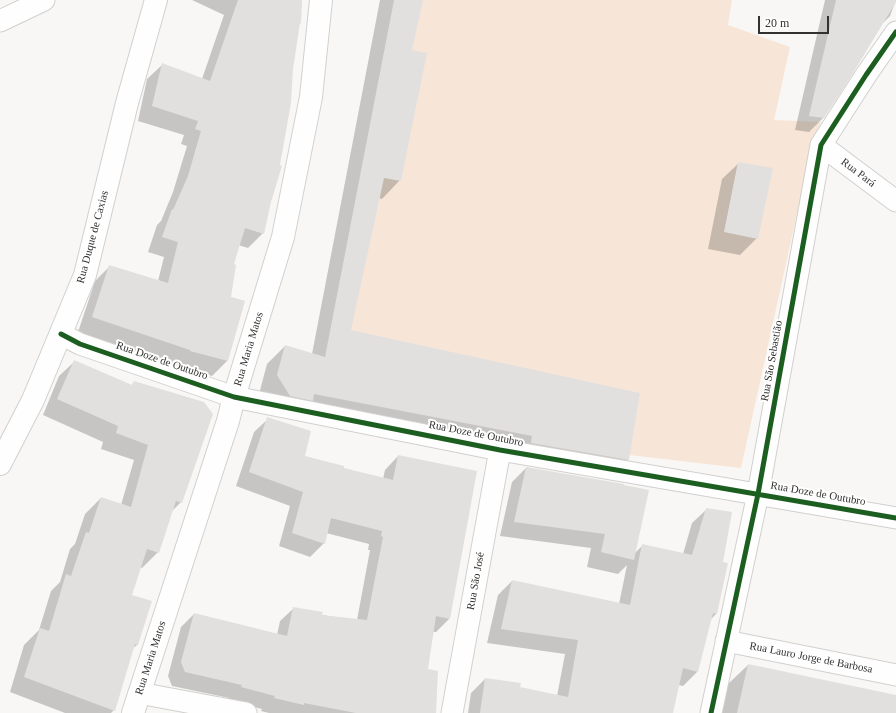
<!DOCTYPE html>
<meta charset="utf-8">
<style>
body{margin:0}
#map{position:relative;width:896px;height:713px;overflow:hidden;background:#f9f7f5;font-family:"Times New Roman",serif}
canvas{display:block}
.scale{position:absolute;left:758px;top:16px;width:71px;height:18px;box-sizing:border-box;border:2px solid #32312f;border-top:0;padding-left:5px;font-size:12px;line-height:14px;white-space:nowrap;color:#32312f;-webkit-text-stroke:3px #fff;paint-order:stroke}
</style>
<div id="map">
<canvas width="896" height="713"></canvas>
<div class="scale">20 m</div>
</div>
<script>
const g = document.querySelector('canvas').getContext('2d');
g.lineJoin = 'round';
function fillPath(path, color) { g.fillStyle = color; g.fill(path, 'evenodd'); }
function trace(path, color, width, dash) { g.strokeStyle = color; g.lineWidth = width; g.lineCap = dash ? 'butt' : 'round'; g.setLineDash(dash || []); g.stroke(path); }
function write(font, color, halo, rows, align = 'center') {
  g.font = font + ' "Times New Roman",serif'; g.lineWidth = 4; g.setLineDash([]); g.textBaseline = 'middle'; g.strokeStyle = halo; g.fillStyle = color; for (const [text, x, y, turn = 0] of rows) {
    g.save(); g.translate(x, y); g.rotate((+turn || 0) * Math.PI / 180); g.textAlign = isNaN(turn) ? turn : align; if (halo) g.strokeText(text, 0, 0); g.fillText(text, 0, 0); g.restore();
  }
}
fillPath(new Path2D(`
 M394,0H732L728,25L790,47L774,120L821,122L813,141L741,468L629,455L318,394Z`), '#f7e6d7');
fillPath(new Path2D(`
 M192,0H301L270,202L263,233L248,248L238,245L232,265L230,297L244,301L227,361L212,376L175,365L78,332L95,281L109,267L158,281L164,257L148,252L157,225L161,221L173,192L187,146L181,144L184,135L138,121L147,79L162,65L202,79L224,15Z
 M380,0H422L411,50L400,180L382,199L379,198L349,331L628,459L609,478L259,394L267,364L285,346L312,354Z
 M825,0H896L890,16L881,25L823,118L809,132L795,130Z
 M739,163L757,238L740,255L708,249L722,179Z
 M75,361L131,386L134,382L181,502L171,512L158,552L142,568L140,567L131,596L150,602L137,645L132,649L114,710L111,713H65L10,692L24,645L39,630L51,591L60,582L70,549L75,544L85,514L101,498L121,505L134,460L101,449L103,442L43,415L59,376Z
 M268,419L303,456L342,468L383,479L385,470L398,456L476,472L449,619L436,632H433L427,670L435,713H269L261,711L262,709L228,701L229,698L172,686L168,676L181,627L194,614L277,635L280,621L294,608L321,615L357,620L370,550H368L369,544L326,533L324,543L310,557L279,546L290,506L236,486L254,432Z
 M526,468L634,554L642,546L683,554L692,523L707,509L722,562L716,614L710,620L697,672L683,686L678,685L672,713H468L471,693L485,679L519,688L557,696L565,654L487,643L498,595L512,581L619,604L627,565L618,574L587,567L591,548L500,536L512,482Z
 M748,665L896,696V713H722L728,684Z`), '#0003');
fillPath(new Path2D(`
 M238,0H302L301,24L300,23L293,69L291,103L280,165L282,166L271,202L264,234L245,228L234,264L236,265L231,297L245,301L228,361L190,351V350L92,317L109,265L168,283L178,242L162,237L172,209L173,210L188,176L201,131L195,129L198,121L152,106L162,63L210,81Z
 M394,0H423L412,50L427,53L401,181L384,178L351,330L640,393L629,460L531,443L532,436L314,394L313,401L290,396L277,375L285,345L325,357Z
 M836,0H896V2L850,78L824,118L809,116Z
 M738,162L773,168L758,239L724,232Z
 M74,360L132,385L134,381L204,402L213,414L182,503L176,501L159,553L147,549L132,595L152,601L138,645L135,644L115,711L24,677L40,628L49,631L66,574L71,576L86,532L89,533L101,497L131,507L148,445L116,433L118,426L57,399Z
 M267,417L311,431L305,456L344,466V468L393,480L398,455L477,471L450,619L436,616L428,669L438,671L436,713H356L304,703V705L274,698L275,696L241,687L242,685L185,672L181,662L194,613L287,636L293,607L323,612L322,615L367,620L383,537L381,536L382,531L331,518L325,544L292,533L303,492L249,472Z
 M526,467L624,484V485L649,490L634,560L601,552L605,534L514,522Z
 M706,508L732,512L723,562L728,563L717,614L713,613L698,672L683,668L673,713H480L485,678L521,683L520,687L568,697L578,640L501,629L512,580L630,605L642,544L692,555Z
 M748,664L896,695V713H737Z`), '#e2e0de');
const minor = new Path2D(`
 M0,21L44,0
 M821,145L896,201
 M61,334L80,344L234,397L500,450L896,518
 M726,641L896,675
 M139,693L246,713
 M452,713L500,450
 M711,713L758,494L821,145L866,75L896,32`);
const secondary = new Path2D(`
 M0,464L33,400L85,275L127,103L156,0
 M133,713L228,421L234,397L283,237L311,97L321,0`);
trace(minor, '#d1d0ce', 23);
trace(secondary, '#d1d0ce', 24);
trace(minor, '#fefefe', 21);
trace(secondary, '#fefefe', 22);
trace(new Path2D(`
 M61,334L80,344L234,397L500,450L896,518
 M711,713L758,494L821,145L866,75L896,32`), '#1b5e20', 5);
write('11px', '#32312f', '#fff', [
 ["Rua Pará",858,173,37],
 ["Rua Duque de Caxias",93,237,-75],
 ["Rua Maria Matos",249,349,-73],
 ["Rua Doze de Outubro",162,361,19],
 ["Rua São Sebastião",772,361,-80],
 ["Rua Doze de Outubro",476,434,11],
 ["Rua Doze de Outubro",818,494,10],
 ["Rua São José",476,581,-80],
 ["Rua Maria Matos",151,658,-72],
 ["Rua Lauro Jorge de Barbosa",811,658,11]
]);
</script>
